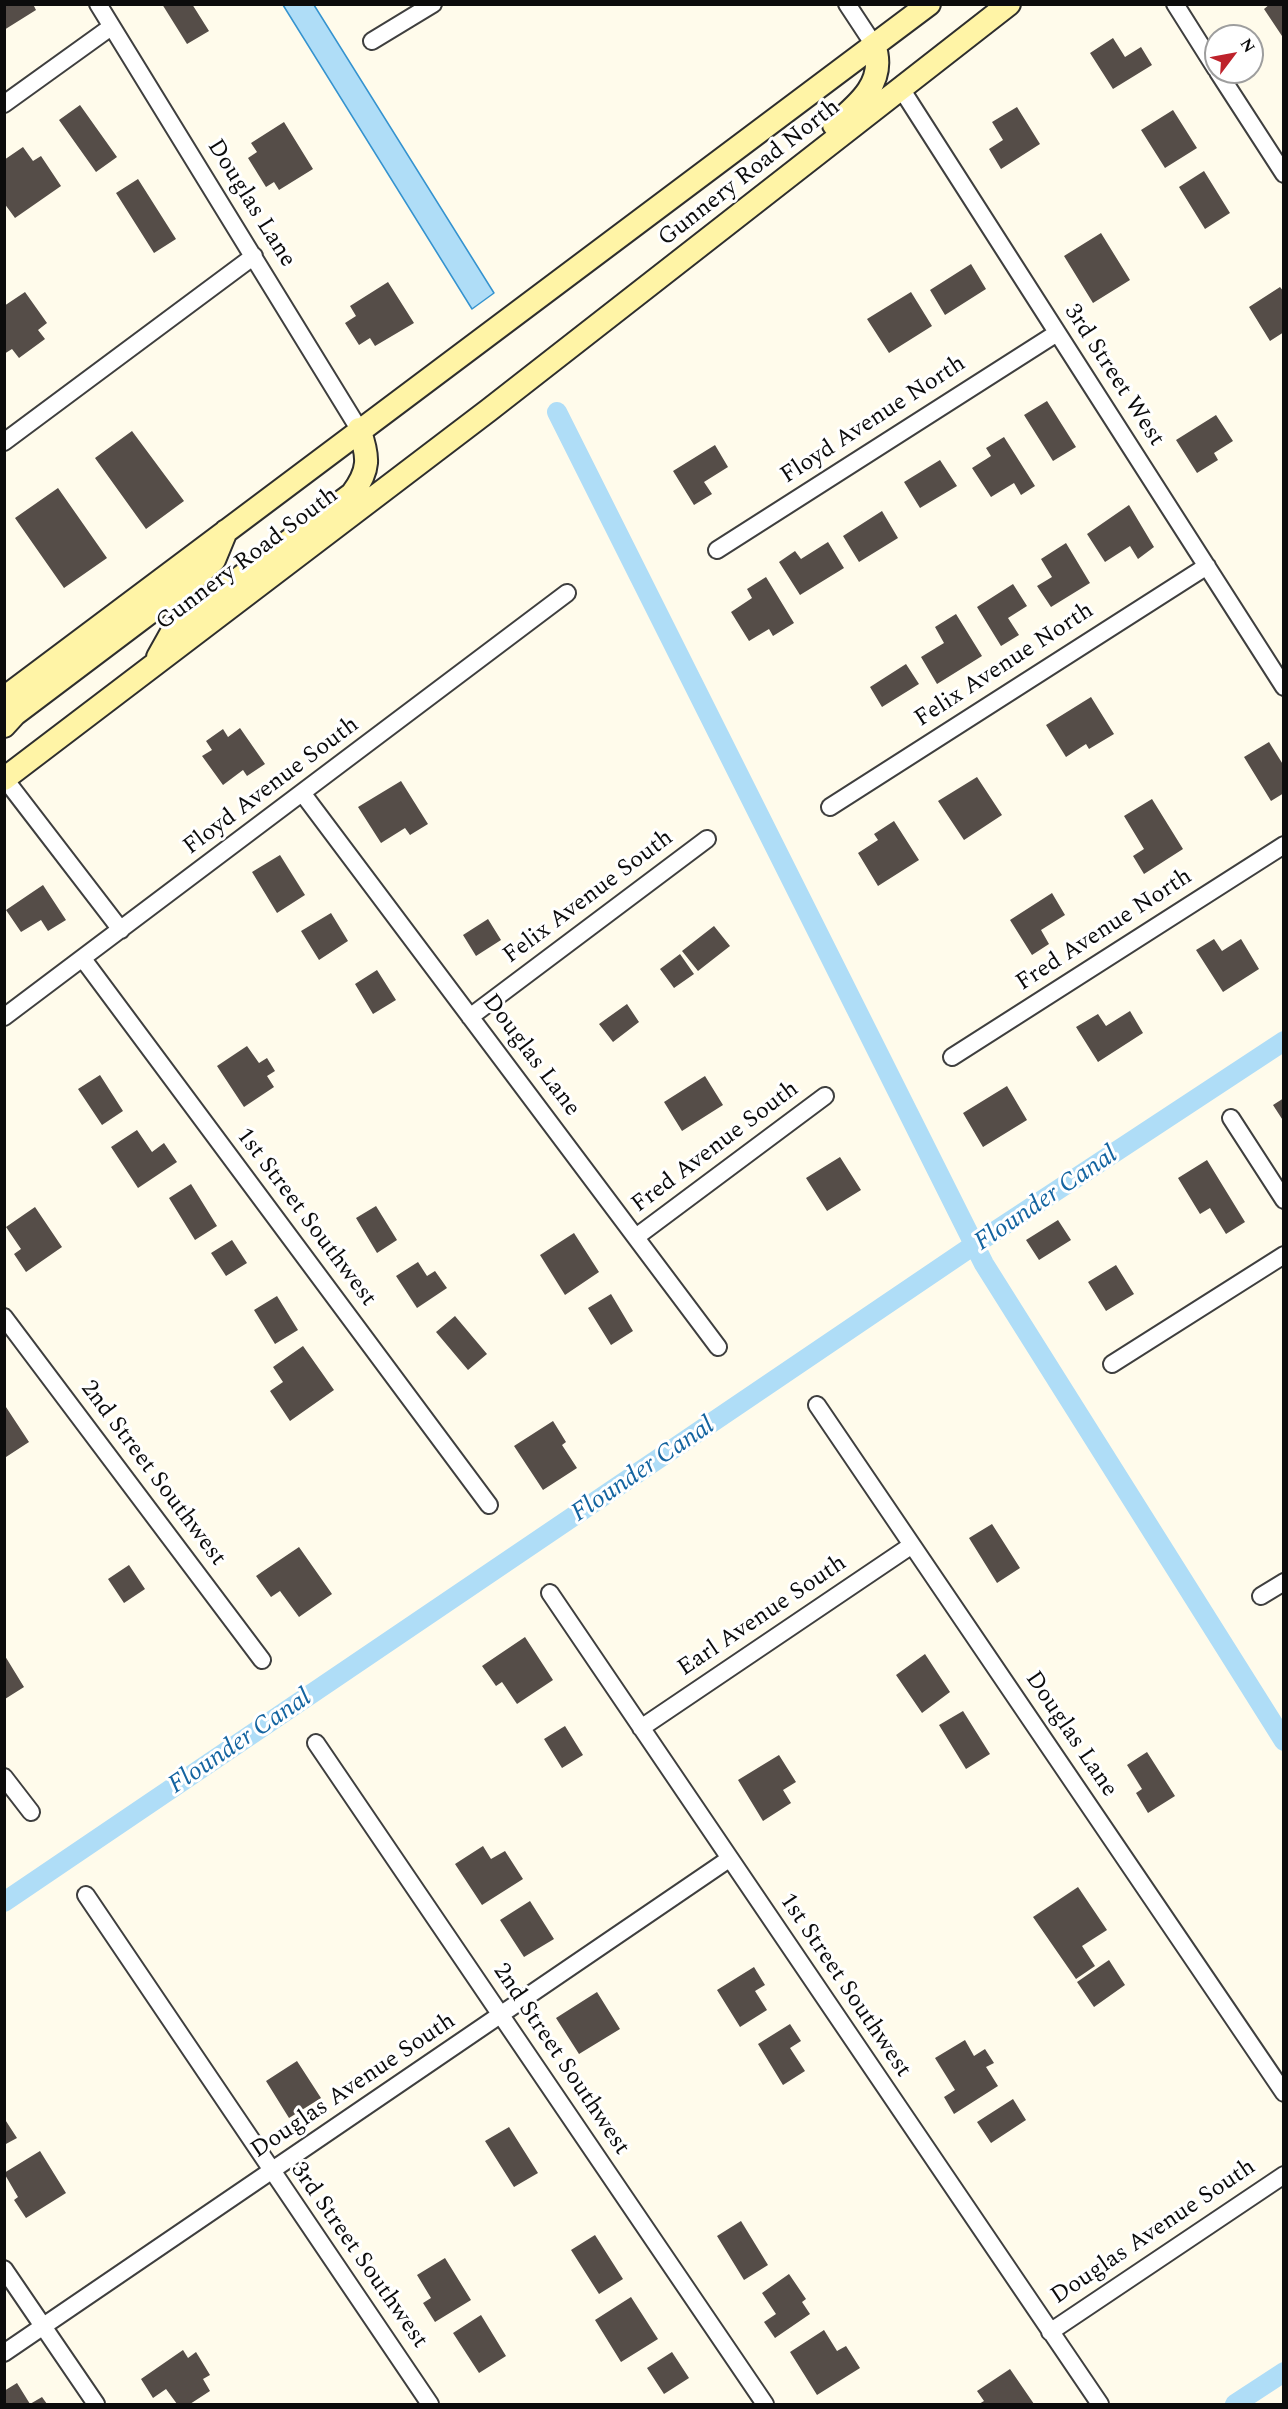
<!DOCTYPE html>
<style>
body{margin:0}
#map{position:relative;width:1288px;height:2409px;overflow:hidden;background:#fffbeb;font-family:Spectral,serif}
canvas{display:block}
.frame{position:absolute;inset:0;border:6px solid #0c0c0c;pointer-events:none}
.north{position:absolute;left:1204px;top:24px;width:60px;height:60px;box-sizing:border-box;background:#fff;border:2px solid #9e9e9e;border-radius:50%;rotate:58deg;font-size:16px;font-weight:700;line-height:24px;text-align:center;color:#0c0c0c}
.north::after{content:'';display:block;margin:auto;width:21px;height:27px;background:#be222b;clip-path:polygon(50% 0,100% 100%,50% 72%,0 100%)}
</style>
<div id="map">
<canvas width="1288" height="2409"></canvas>
<div class="frame"></div>
<div class="north">N</div>
</div>
<script>
const g = document.querySelector('canvas').getContext('2d');
g.lineJoin = 'round';
function fillPath(path, color) { g.fillStyle = color; g.fill(path, 'evenodd'); }
function trace(path, color, width, dash) { g.strokeStyle = color; g.lineWidth = width; g.lineCap = dash ? 'butt' : 'round'; g.setLineDash(dash || []); g.stroke(path); }
function write(font, color, halo, rows, align = 'center') {
  g.font = font + ' Spectral,serif'; g.lineWidth = 6; g.setLineDash([]); g.textBaseline = 'middle'; g.strokeStyle = halo; g.fillStyle = color; for (const [text, x, y, turn = 0] of rows) {
    g.save(); g.translate(x, y); g.rotate((+turn || 0) * Math.PI / 180); g.textAlign = isNaN(turn) ? turn : align; if (halo) g.strokeText(text, 0, 0); g.fillText(text, 0, 0); g.restore();
  }
}
const water = new Path2D(`
 M283,5H314L494,293L472,309Z`);
fillPath(water, '#afddf7');
trace(water, '#3593cf', 1.5);
trace(new Path2D(`
 M557,412L984,1264L1284,1741
 M4,1902L974,1245L1284,1041
 M1235,2404L1284,2372`), '#afddf7', 20);
fillPath(new Path2D(`
 M4,4H33L36,10L4,30Z
 M162,4H192L209,31L187,44Z
 M1270,4H1284V39L1264,9Z
 M1113,38L1125,57L1141,47L1152,65L1113,89L1090,53Z
 M80,105L117,157L96,172L59,120Z
 M1017,107L1040,144L1001,169L989,149L1003,140L992,122Z
 M1173,110L1197,148L1165,168L1141,130Z
 M284,122L313,169L279,190L274,182L266,187L248,158L257,152L251,143Z
 M23,147L33,161L41,156L61,186L15,218L4,203V160Z
 M1204,171L1230,213L1205,229L1179,187Z
 M138,179L176,239L154,253L116,193Z
 M1101,233L1130,280L1093,303L1064,256Z
 M971,264L986,289L945,315L930,290Z
 M388,282L414,323L375,346L370,338L359,345L345,323L356,316L350,306Z
 M1280,287L1284,292V332L1270,341L1249,307Z
 M25,292L47,323L38,330L45,339L19,358L12,349L4,354V306Z
 M911,292L932,326L889,353L867,319Z
 M1047,401L1076,447L1053,461L1024,415Z
 M1216,415L1233,441L1214,453L1218,460L1197,473L1176,440Z
 M132,431L184,501L146,529L95,458Z
 M1004,437L1035,486L1021,495L1014,483L991,497L972,468L991,456L986,448Z
 M715,445L728,467L704,482L712,494L694,505L673,471Z
 M940,460L957,486L920,508L904,482Z
 M58,488L107,558L64,588L15,518Z
 M1129,505L1154,547L1138,559L1130,546L1105,562L1087,534Z
 M882,511L898,538L859,562L843,536Z
 M828,542L844,568L800,595L779,562L795,551L801,559Z
 M1066,543L1090,583L1051,607L1037,586L1052,577L1041,559Z
 M766,577L794,623L773,636L769,629L749,641L731,612L752,598L747,589Z
 M1013,584L1027,606L1008,618L1019,635L1001,646L977,607Z
 M956,614L982,656L937,684L921,657L944,643L935,627Z
 M906,664L919,684L882,707L870,687Z
 M1091,697L1114,734L1089,749L1086,744L1066,757L1046,725Z
 M240,728L265,764L247,776L243,770L223,785L202,756L212,750L206,741L223,729L228,737Z
 M1269,742L1284,766V793L1271,801L1244,757Z
 M977,777L1002,815L964,840L938,801Z
 M401,781L428,824L410,835L405,828L381,843L358,807Z
 M1152,799L1183,849L1144,874L1133,856L1144,849L1124,816Z
 M894,821L919,860L878,886L858,853L878,840L874,834Z
 M280,855L305,895L277,913L252,872Z
 M43,885L66,920L48,931L41,920L21,932L6,910Z
 M1052,893L1065,915L1041,930L1049,944L1032,955L1010,920Z
 M331,913L348,941L319,960L301,931Z
 M488,919L501,940L476,956L463,935Z
 M714,926L730,946L698,971L682,951Z
 M1214,939L1222,951L1241,939L1259,969L1223,992L1196,950Z
 M680,954L694,974L674,988L660,969Z
 M377,970L396,1000L373,1014L355,984Z
 M627,1004L639,1022L613,1042L599,1024Z
 M1130,1011L1143,1033L1098,1062L1076,1027L1098,1014L1106,1026Z
 M247,1046L259,1063L267,1058L275,1071L267,1076L274,1087L244,1107L217,1066Z
 M100,1075L123,1111L102,1125L78,1089Z
 M705,1076L723,1105L682,1131L664,1102Z
 M1007,1086L1027,1120L983,1147L963,1113Z
 M1284,1098V1122L1273,1105Z
 M137,1130L152,1152L164,1143L177,1162L138,1188L111,1147Z
 M840,1157L861,1190L827,1211L806,1178Z
 M1207,1160L1245,1222L1226,1234L1210,1208L1200,1214L1178,1178Z
 M191,1184L217,1226L195,1240L169,1198Z
 M376,1206L397,1240L377,1253L356,1218Z
 M35,1207L62,1247L26,1272L14,1254L21,1249L6,1227Z
 M1058,1220L1071,1240L1039,1260L1026,1240Z
 M574,1233L599,1272L565,1295L540,1255Z
 M232,1240L247,1263L226,1276L211,1253Z
 M418,1262L427,1276L435,1271L447,1288L417,1308L396,1276Z
 M1116,1265L1134,1294L1106,1311L1088,1282Z
 M611,1294L633,1331L611,1345L588,1308Z
 M277,1296L298,1330L275,1344L254,1310Z
 M455,1316L487,1354L468,1370L436,1332Z
 M303,1346L334,1390L290,1421L270,1391L283,1382L273,1367Z
 M4,1404L29,1442L6,1457L4,1455Z
 M553,1421L566,1442L562,1445L577,1468L543,1490L514,1446Z
 M992,1524L1020,1568L997,1583L969,1538Z
 M299,1547L332,1594L299,1617L280,1591L271,1597L256,1576Z
 M129,1565L145,1589L124,1603L108,1579Z
 M525,1637L553,1680L517,1704L502,1682L496,1686L482,1666Z
 M925,1654L950,1692L922,1713L896,1675Z
 M5,1656L24,1687L5,1699Z
 M963,1711L990,1754L966,1769L939,1725Z
 M565,1726L583,1755L562,1768L544,1739Z
 M1147,1752L1175,1796L1148,1813L1136,1793L1142,1789L1127,1765Z
 M779,1755L796,1782L783,1790L791,1803L763,1821L738,1780Z
 M483,1846L491,1859L505,1851L523,1879L482,1905L455,1864Z
 M1078,1887L1107,1930L1082,1946L1095,1966L1076,1979L1033,1917Z
 M530,1901L554,1939L524,1957L500,1920Z
 M1109,1960L1125,1985L1094,2007L1077,1982Z
 M754,1967L765,1985L755,1991L767,2010L740,2027L717,1990Z
 M597,1992L620,2029L579,2054L556,2018Z
 M790,2024L801,2041L790,2048L805,2071L783,2085L758,2044Z
 M965,2040L974,2056L985,2049L994,2063L986,2067L998,2086L954,2114L944,2097L955,2090L935,2058Z
 M297,2061L321,2098L289,2118L266,2081Z
 M1013,2099L1026,2120L991,2143L977,2122Z
 M4,2118L17,2138L4,2145Z
 M509,2127L538,2173L514,2187L485,2141Z
 M40,2151L66,2193L26,2218L14,2200L18,2197L4,2173Z
 M741,2221L768,2265L744,2280L717,2236Z
 M595,2235L623,2279L599,2294L571,2250Z
 M445,2258L471,2300L435,2322L423,2303L431,2298L417,2275Z
 M789,2274L806,2299L802,2302L810,2314L775,2338L764,2322L776,2314L762,2293Z
 M631,2297L658,2339L621,2362L595,2320Z
 M481,2315L506,2356L479,2373L453,2333Z
 M824,2330L837,2351L846,2346L860,2368L817,2395L790,2352Z
 M183,2350L188,2358L196,2352L210,2375L203,2379L210,2391L190,2404H177L166,2389L153,2398L141,2379Z
 M672,2352L689,2378L664,2394L647,2368Z
 M1010,2369L1034,2404H979L984,2401L977,2391Z
 M17,2383L30,2404H4V2391Z
 M42,2397L47,2404H30Z`), '#554d48');
const street = new Path2D(`
 M98,4L359,429
 M847,4L874,45
 M1175,4L1216,69
 M372,41L433,4
 M1218,72L1284,174
 M902,90L1284,687
 M4,104L111,27
 M4,442L254,256
 M717,550L1057,333
 M5,779L121,930
 M303,794L718,1347
 M830,807L1207,566
 M83,959L489,1505
 M4,1017L567,593
 M470,1017L707,839
 M952,1057L1284,845
 M1231,1118L1284,1200
 M636,1237L825,1096
 M4,1317L262,1660
 M1112,1364L1284,1255
 M817,1405L1284,2093
 M550,1593L1100,2404
 M1261,1596L1284,1582
 M641,1728L912,1545
 M316,1743L765,2404
 M4,1777L31,1812
 M86,1895L430,2404
 M4,2269L96,2404
 M1050,2332L1284,2175
 M4,2353L729,1859`);
const secondary = new Path2D(`
 M834,125C859,104 887,81 874,45
 M158,657L172,632L202,606L352,494C370,470 369,457 359,429
 M4,698L929,4
 M4,726L15,714L194,579L214,560L226,531
 M4,779L489,410L1009,4`);
trace(street, '#3f3f3f', 20);
trace(secondary, '#2e2e2e', 26);
trace(street, '#fff', 16);
trace(secondary, '#fff4a6', 22);
write('24px', '#0c0c0c', '#fff', [
 ["Gunnery Road North",750,174,-38],
 ["Douglas Lane",250,204,58],
 ["3rd Street West",1113,376,57],
 ["Floyd Avenue North",874,421,-33],
 ["Gunnery Road South",248,560,-37],
 ["Felix Avenue North",1005,666,-33],
 ["Floyd Avenue South",272,787,-37],
 ["Felix Avenue South",589,898,-37],
 ["Fred Avenue North",1105,931,-33],
 ["Douglas Lane",530,1056,53],
 ["Fred Avenue South",716,1148,-37],
 ["1st Street Southwest",305,1218,53],
 ["2nd Street Southwest",152,1474,53],
 ["Earl Avenue South",763,1617,-34],
 ["Douglas Lane",1070,1735,56],
 ["1st Street Southwest",844,1986,56],
 ["2nd Street Southwest",560,2060,56],
 ["Douglas Avenue South",354,2087,-34],
 ["Douglas Avenue South",1154,2233,-34],
 ["3rd Street Southwest",358,2256,55]
]);
write('italic 26px', '#1464a0', '#fff', [
 ["Flounder Canal",1047,1200,-34],
 ["Flounder Canal",644,1471,-34],
 ["Flounder Canal",241,1743,-34]
]);
</script>
